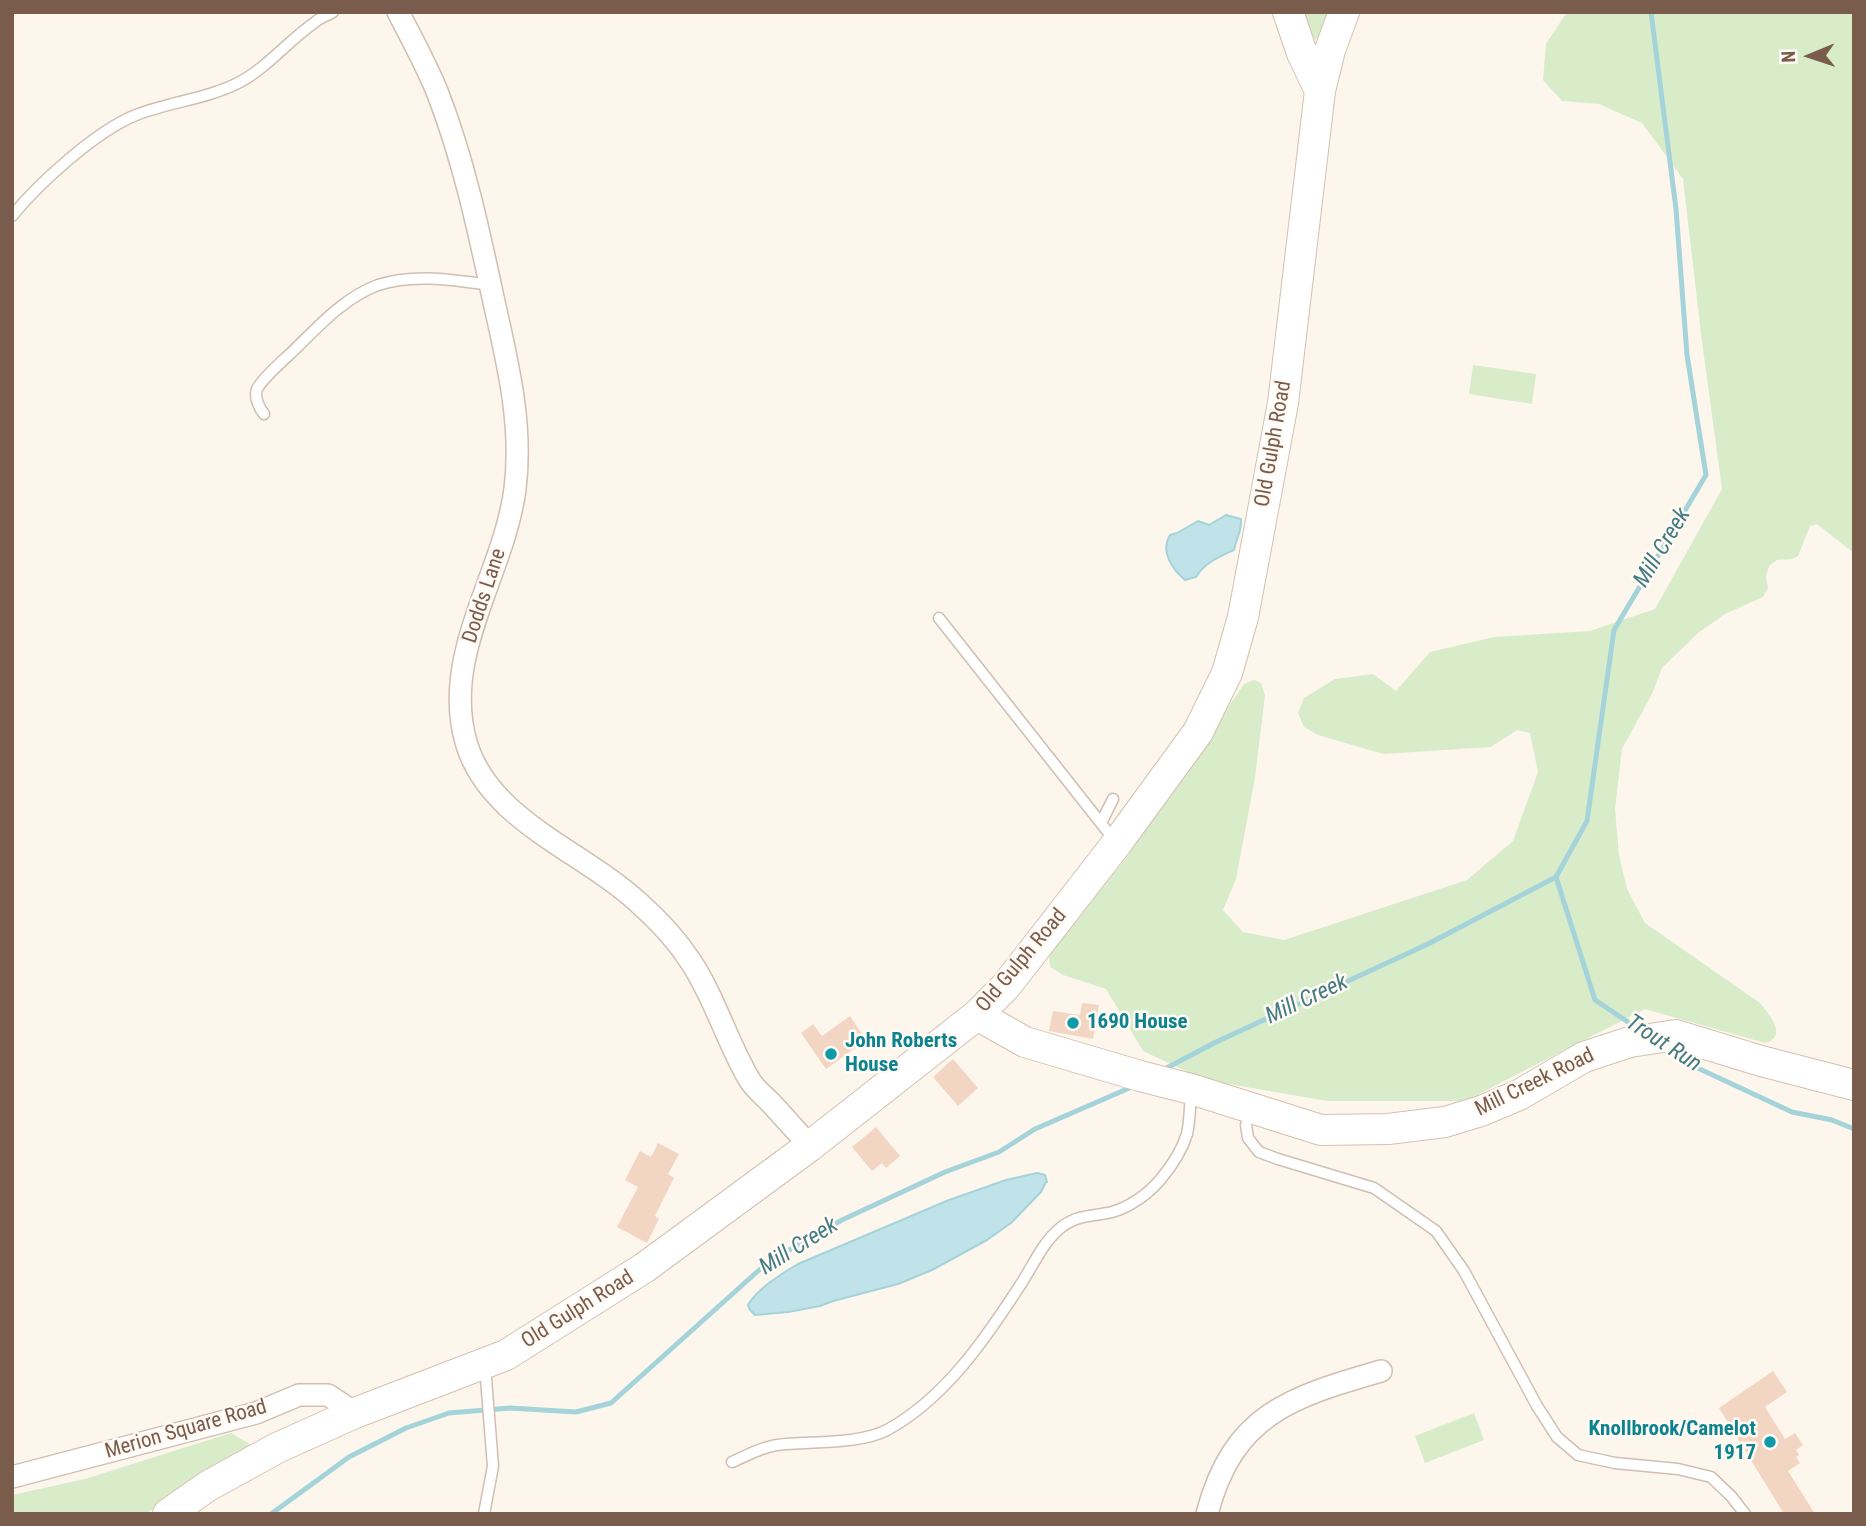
<!DOCTYPE html>
<style>
body{margin:0}
#map{position:relative;width:1866px;height:1526px;overflow:hidden;background:#fdf6ec;font-family:"Roboto Condensed",sans-serif}
canvas{display:block}
.frame{position:absolute;inset:0;border:14px solid #7a5c4d;pointer-events:none}
.north{position:absolute;left:1775px;top:21px;width:70px;height:70px;-webkit-text-stroke:5px #fffaf3;paint-order:stroke;rotate:268deg;font-size:19px;font-weight:700;line-height:28px;text-align:center;color:#7a5c4d}
.north::after{content:'';display:block;margin:auto;width:24px;height:32px;background:#7a5c4d;clip-path:polygon(50% 0,100% 100%,50% 72%,0 100%)}
</style>
<div id="map">
<canvas width="1866" height="1526"></canvas>
<div class="frame"></div>
<div class="north">N</div>
</div>
<script>
const g = document.querySelector('canvas').getContext('2d');
g.lineJoin = 'round';
function fillPath(path, color) { g.fillStyle = color; g.fill(path, 'evenodd'); }
function trace(path, color, width, dash) { g.strokeStyle = color; g.lineWidth = width; g.lineCap = dash ? 'butt' : 'round'; g.setLineDash(dash || []); g.stroke(path); }
function write(font, color, halo, rows, align = 'center') {
  g.font = font + ' "Roboto Condensed",sans-serif'; g.lineWidth = 5; g.setLineDash([]); g.textBaseline = 'middle'; g.strokeStyle = halo; g.fillStyle = color; for (const [text, x, y, turn = 0] of rows) {
    g.save(); g.translate(x, y); g.rotate((+turn || 0) * Math.PI / 180); g.textAlign = isNaN(turn) ? turn : align; if (halo) g.strokeText(text, 0, 0); g.fillText(text, 0, 0); g.restore();
  }
}
fillPath(new Path2D(`
 M1294,12H1329L1318,38L1312,41Z
 M1567,12H1854V553L1817,524L1810,526L1798,556L1792,559L1777,560L1769,566L1766,576L1768,588L1763,597L1725,614L1698,633L1662,668L1652,694L1622,749L1615,809L1619,855L1627,889L1645,923L1760,1003C1769,1014 1789,1037 1765,1043L1645,1009L1465,1101H1328L1205,1080L1143,1051L1106,989L1063,975L1050,967L1049,954L1127,857L1244,684L1254,680L1261,683L1265,695L1255,778L1236,879L1223,910L1243,932L1284,940L1467,880L1513,841L1538,772L1530,733L1517,730L1491,747L1383,754L1318,735L1304,727L1298,713L1304,698L1335,679L1373,674L1396,691L1430,652L1494,637L1590,631L1655,609L1722,489L1701,334L1683,179L1642,123L1599,104L1562,101L1543,80L1546,44Z
 M1473,365L1536,374L1532,404L1469,394Z
 M1474,1413L1484,1440L1425,1463L1415,1436Z
 M231,1433L253,1446L145,1514H12V1495L85,1479Z`), '#d8ecc9');
const water = new Path2D(`
 M1226,515L1241,519C1242,532 1236,538 1234,550C1219,557 1204,563 1196,577L1185,580C1172,569 1160,551 1170,535L1177,533L1198,521L1209,525Z
 M1037,1173L1045,1175L1047,1182H1046L1041,1192L1011,1223L987,1240L932,1270L898,1284L833,1301L820,1306L788,1312L755,1315L750,1310L748,1305C756,1290 782,1273 798,1264L949,1200L1006,1180Z`);
fillPath(water, '#bfe3e8');
trace(water, '#a5d3da', 2);
trace(new Path2D(`
 M1556,877L1595,1000L1640,1030
 M1665,1048L1689,1064L1792,1112L1832,1120L1854,1129
 M1161,1071L1214,1043L1428,944L1556,877L1587,821L1614,630L1706,475L1687,355L1676,209L1651,12
 M271,1514L349,1457L406,1428L449,1413L510,1408L576,1412L611,1403L768,1262L842,1220L945,1172L999,1152L1035,1129L1134,1086`), '#a5d3da', 5);
fillPath(new Path2D(`
 M1082,1003L1099,1005L1093,1039L1049,1031L1053,1011L1080,1015Z
 M850,1016L866,1040L826,1069L801,1033L813,1024L822,1036Z
 M953,1059L978,1088L958,1106L933,1077Z
 M876,1127L900,1156L886,1168L882,1163L872,1171L852,1147Z
 M658,1143L679,1154L668,1174L674,1178L655,1216L659,1219L647,1243L617,1227L638,1187L625,1180L640,1151L651,1157Z
 M1773,1371L1787,1392L1765,1407L1785,1439L1795,1433L1803,1445L1796,1450L1799,1455L1796,1457L1800,1463L1788,1471L1815,1514H1784L1719,1408Z`), '#f3d5c3');
const lane = new Path2D(`
 M12,216C39,183 96,131 136,115C169,102 206,99 238,83C267,68 288,41 314,23C319,18 326,16 333,12
 M264,414C259,408 254,397 257,389C263,378 280,363 290,354C317,328 343,298 378,285C414,273 454,280 490,285
 M939,618L1115,841
 M1101,823L1113,799
 M1250,1111L1246,1125L1248,1138L1259,1152L1278,1159L1374,1188L1436,1231L1464,1271L1537,1406L1557,1437L1578,1455L1615,1463L1678,1469L1711,1477L1731,1496L1745,1514
 M732,1462C746,1456 761,1447 777,1445C809,1441 858,1445 887,1430C944,1399 984,1341 1019,1287C1032,1268 1041,1245 1058,1230C1076,1214 1091,1217 1112,1212C1130,1207 1148,1194 1160,1180C1171,1167 1182,1150 1187,1134C1190,1121 1190,1105 1191,1091
 M484,1514L493,1466L485,1366`);
const street = new Path2D(`
 M398,12C412,39 427,66 438,94C464,161 479,232 494,302C508,364 523,426 515,489C504,574 441,654 466,742C488,820 583,851 639,903C658,920 677,940 691,962C715,998 727,1042 749,1079C754,1088 763,1095 771,1103C784,1117 797,1132 810,1146
 M12,1477L256,1413L299,1395H328L355,1413
 M1207,1514C1233,1414 1291,1397 1381,1371`);
const secondary = new Path2D(`
 M1288,12L1302,53L1320,91
 M977,1015L1025,1042L1140,1076L1191,1089L1321,1130L1388,1129L1445,1122L1481,1111L1519,1095L1584,1057L1630,1042L1676,1035L1761,1061L1854,1085
 M168,1514L208,1486L277,1448L355,1413L506,1355L644,1268L810,1146L977,1015L1006,986L1117,843L1198,732L1227,673L1243,617L1283,403L1320,91L1330,50L1344,12`);
trace(lane, '#d1beb0', 13);
trace(street, '#d1beb0', 24);
trace(secondary, '#d6c0b0', 32);
trace(lane, '#fff', 10);
trace(street, '#fff', 21);
trace(secondary, '#fff', 30);
for (const [x, y, r, color] of [
 [1073,1023,7,"#0f9aa8"],
 [831,1054,7,"#0f9aa8"],
 [1770,1442,7,"#0f9aa8"]
]) { const dot = new Path2D(); dot.arc(x, y, r, 0, 2 * Math.PI); g.fillStyle = color; g.fill(dot); trace(dot, '#fffaf3', 2.5); }
write('21px', '#7a5c4d', '#fffaf3', [
 ["Old Gulph Road",1274,444,-80],
 ["Dodds Lane",485,596,-72],
 ["Old Gulph Road",1022,961,-50],
 ["Mill Creek Road",1535,1083,-26],
 ["Old Gulph Road",578,1310,-32],
 ["Merion Square Road",186,1430,-16]
]);
write('bold 21px', '#0d838f', '#fffaf3', [
 ["1690 House",1087,1023],
 ["John Roberts",845,1042],
 ["House",845,1066],
 ["Knollbrook/Camelot",1756,1430,"right"],
 ["1917",1756,1454,"right"]
], 'left');
write('italic 23px', '#437c86', '#fffaf3', [
 ["Mill Creek",1663,548,-59],
 ["Mill Creek",1307,1000,-25],
 ["Trout Run",1663,1044,33],
 ["Mill Creek",799,1247,-32]
]);
</script>
